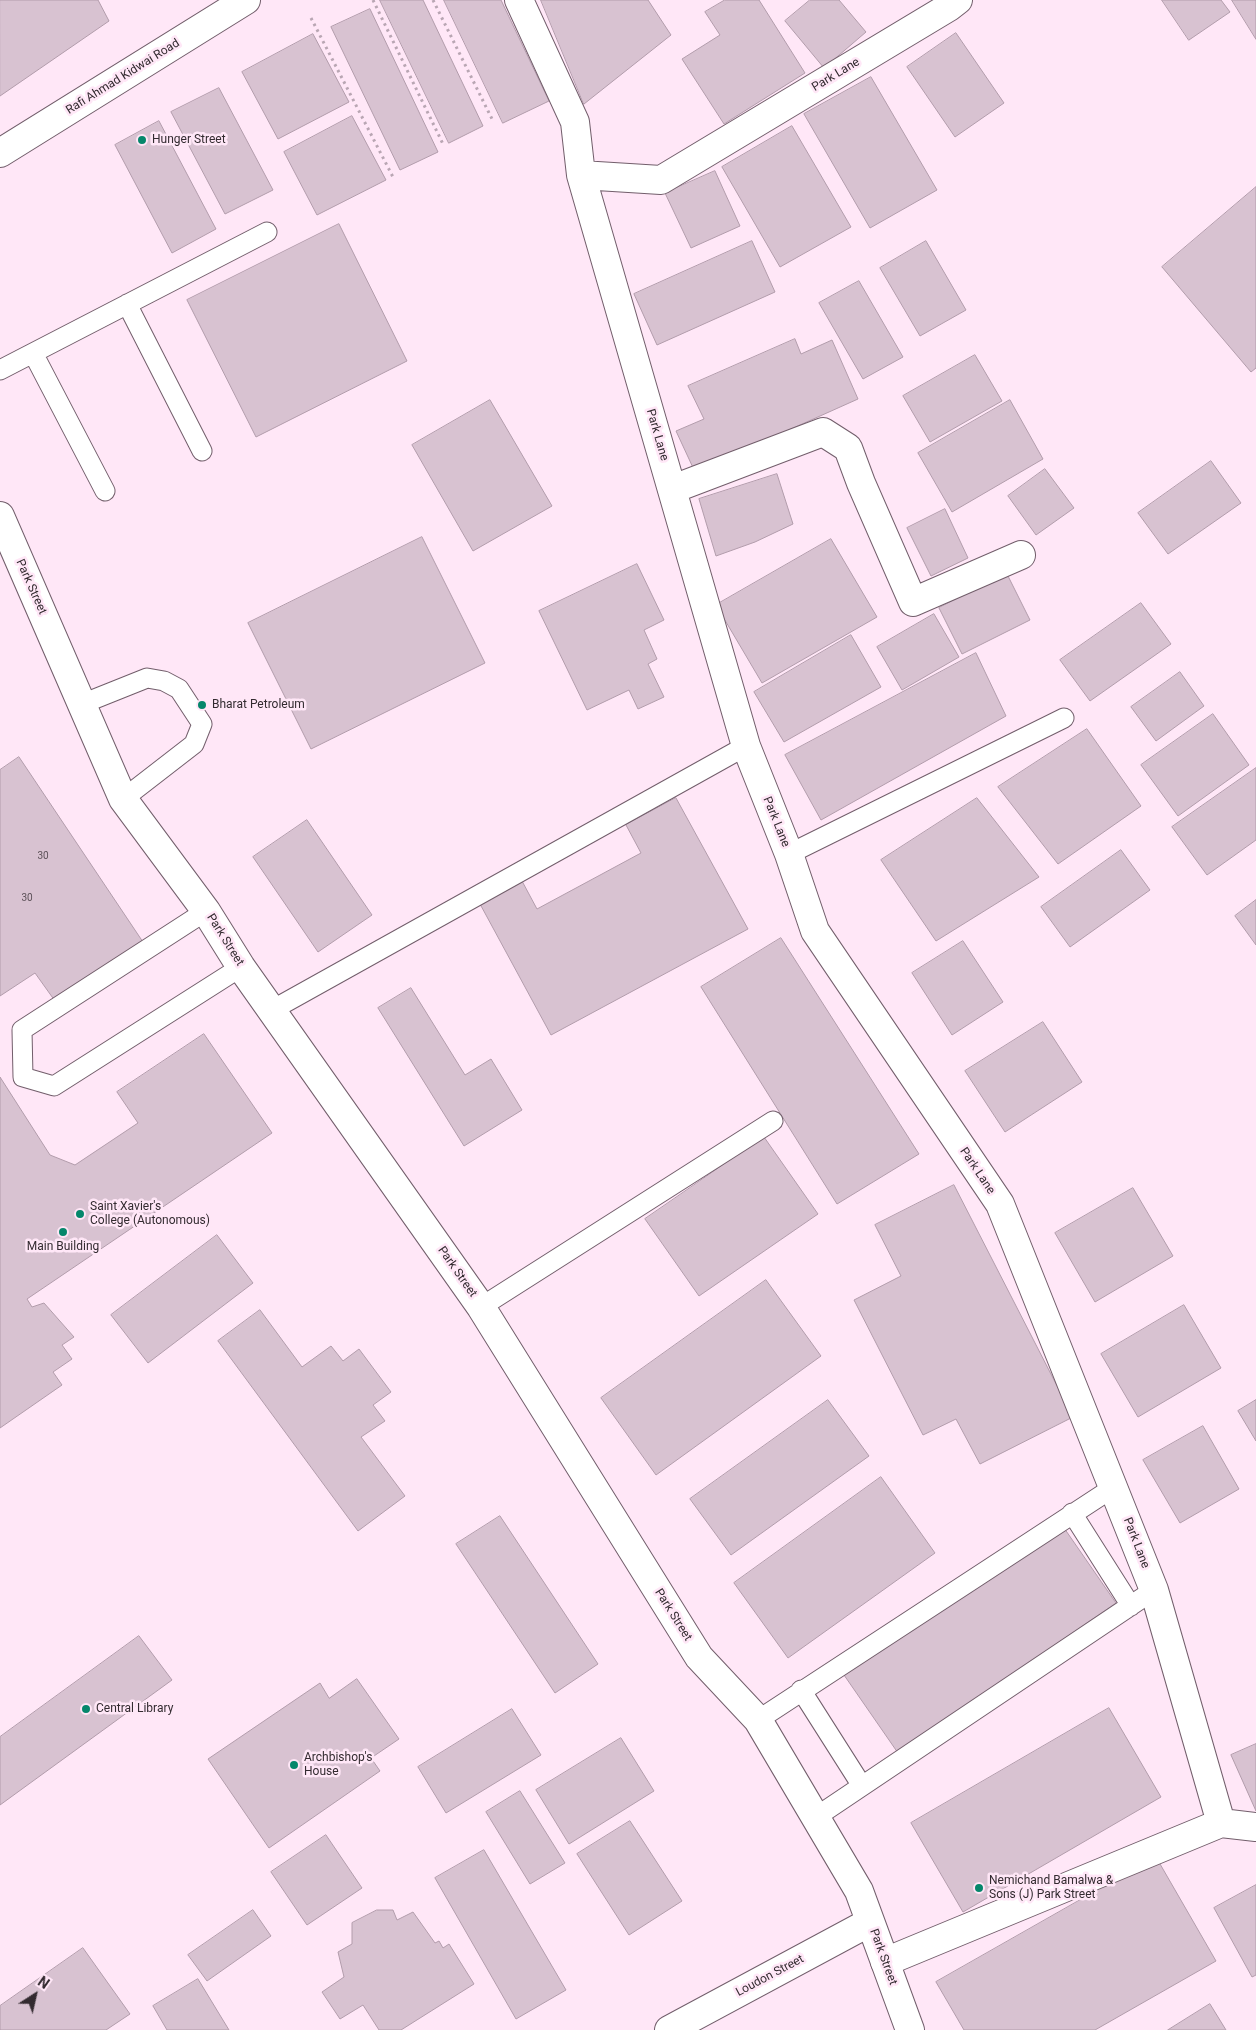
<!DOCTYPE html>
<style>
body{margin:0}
#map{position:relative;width:1256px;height:2030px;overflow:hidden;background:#ffe7f7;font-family:Roboto,sans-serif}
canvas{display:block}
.north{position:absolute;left:10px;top:1970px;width:50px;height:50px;-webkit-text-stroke:4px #ffe7f7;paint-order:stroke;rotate:35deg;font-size:14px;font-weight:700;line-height:20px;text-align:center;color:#332b30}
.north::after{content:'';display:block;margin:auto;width:18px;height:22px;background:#332b30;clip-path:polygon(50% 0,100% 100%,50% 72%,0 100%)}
</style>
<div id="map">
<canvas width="1256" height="2030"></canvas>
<div class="north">N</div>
</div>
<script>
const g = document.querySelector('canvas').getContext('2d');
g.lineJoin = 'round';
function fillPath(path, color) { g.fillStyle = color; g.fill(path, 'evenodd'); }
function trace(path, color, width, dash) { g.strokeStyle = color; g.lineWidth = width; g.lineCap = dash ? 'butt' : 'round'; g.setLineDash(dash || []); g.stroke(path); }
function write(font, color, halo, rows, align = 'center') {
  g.font = font + ' Roboto,sans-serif'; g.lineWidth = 5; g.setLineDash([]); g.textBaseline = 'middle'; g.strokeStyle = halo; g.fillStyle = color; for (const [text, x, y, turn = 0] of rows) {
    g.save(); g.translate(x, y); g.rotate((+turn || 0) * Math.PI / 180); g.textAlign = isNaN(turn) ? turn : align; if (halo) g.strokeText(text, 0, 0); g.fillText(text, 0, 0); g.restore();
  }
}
const building = new Path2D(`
 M0,0H98L109,21L0,96Z
 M380,0H423L483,126L449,143Z
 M444,0H501L549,101L503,123Z
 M541,0H648L671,35L584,104Z
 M725,0H759L805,73L724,124L682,59L720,35L705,12Z
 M810,0H839L866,32L824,68L785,21Z
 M1162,0H1221L1230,12L1189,40Z
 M1232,0H1256V39Z
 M370,9L438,152L400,170L331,27Z
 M956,33L1004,103L955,137L907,67Z
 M313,34L349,102L278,139L242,72Z
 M871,77L937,190L870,228L804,114Z
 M219,88L273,190L225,214L171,112Z
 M352,116L386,180L317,215L284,152Z
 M159,121L216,229L172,253L115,145Z
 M792,126L851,227L780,267L722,167Z
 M715,171L740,226L691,248L665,193Z
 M1256,187V368L1251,372L1162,267Z
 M339,224L407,361L256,437L187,300Z
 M752,241L775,292L657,345L634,294Z
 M926,241L966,310L920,336L880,268Z
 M859,281L903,357L863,379L819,303Z
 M795,339L801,354L832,340L858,399L695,472L676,431L704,419L688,386Z
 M975,355L1002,401L930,442L903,396Z
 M490,400L552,506L473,551L412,445Z
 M1010,400L1043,459L952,512L918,453Z
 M1211,461L1241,503L1168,554L1138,513Z
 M1045,469L1074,508L1036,535L1008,496Z
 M777,474L793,524L755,542L716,556L699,499Z
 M945,509L968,558L931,576L907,528Z
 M422,537L485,663L311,749L248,623Z
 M831,539L877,617L762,683L716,605Z
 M637,564L664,620L644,630L657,659L648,664L664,697L638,709L629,690L587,710L539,611Z
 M1007,574L1030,620L962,654L939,608Z
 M1141,603L1171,644L1090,701L1060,660Z
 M934,614L959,657L902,690L877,647Z
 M851,635L881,687L784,742L754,692Z
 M976,653L1006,716L821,820L785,755Z
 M1180,672L1204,706L1156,741L1131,707Z
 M1213,714L1249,765L1178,816L1141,765Z
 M1087,729L1141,806L1058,864L998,787Z
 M19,757L143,942L55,1001L35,973L0,996V770Z
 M1256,768V840L1207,875L1172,827Z
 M676,798L748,929L551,1035L480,904L522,881L537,909L641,853L626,825Z
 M977,798L1039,877L936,941L881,860Z
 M307,820L372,915L318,952L253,857Z
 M1121,850L1150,890L1070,947L1041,907Z
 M1256,900V945L1235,916Z
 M781,938L919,1154L837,1204L701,987Z
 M963,941L1003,1002L952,1035L912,973Z
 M411,988L465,1075L491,1059L522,1110L464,1146L378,1008Z
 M1043,1022L1082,1082L1005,1132L965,1071Z
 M204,1034L272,1133L27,1299L32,1307L44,1303L74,1337L62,1345L72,1359L53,1372L62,1385L0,1428V1077L50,1155L75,1165L138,1123L117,1092Z
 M764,1137L818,1214L699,1296L645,1219Z
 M954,1185L1073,1417L980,1464L956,1419L923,1435L854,1300L901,1276L875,1225Z
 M1133,1188L1173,1256L1095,1302L1055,1233Z
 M217,1235L253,1283L148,1363L111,1315Z
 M766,1280L821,1356L656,1475L601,1398Z
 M1184,1305L1221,1368L1138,1417L1101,1354Z
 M260,1310L302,1367L331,1346L343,1361L359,1349L391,1392L373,1405L385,1421L361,1437L405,1496L358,1531L218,1341Z
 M828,1400L869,1456L731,1555L690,1499Z
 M1256,1400V1441L1238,1411Z
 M1203,1426L1239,1489L1180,1523L1143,1460Z
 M881,1477L935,1553L788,1658L734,1583Z
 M500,1516L598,1664L555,1693L456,1544Z
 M1062,1525L1116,1603L898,1753L844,1675Z
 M139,1636L172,1680L0,1805V1737Z
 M357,1679L399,1739L371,1758L380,1771L269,1848L208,1759L320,1683L329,1698Z
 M1109,1708L1161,1797L963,1912L911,1823Z
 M512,1709L541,1755L446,1813L418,1767Z
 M621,1738L654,1791L569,1844L536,1790Z
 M1256,1744V1811L1231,1755Z
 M520,1791L565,1863L530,1884L486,1812Z
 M630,1821L682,1901L629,1935L577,1854Z
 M326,1835L362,1888L307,1925L271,1872Z
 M484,1850L566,1990L516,2019L435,1878Z
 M1156,1857L1216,1961L1095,2030H964L936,1982Z
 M1256,1885V1975L1252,1977L1214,1908Z
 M253,1910L271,1936L207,1981L188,1955Z
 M377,1910H393L397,1920L413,1912L435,1943L439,1941L443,1948L449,1944L474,1984L401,2030H379L363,2005L340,2019L322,1992L344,1977L338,1952L352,1944V1923Z
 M83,1948L130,2014L106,2030H0V2006Z
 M198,1979L229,2030H167L153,2006Z
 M1210,2004L1226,2030H1168Z`);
fillPath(building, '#d8c2d1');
trace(building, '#b29cab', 1);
const lane = new Path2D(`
 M127,304L202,451
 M33,353L105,491
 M0,370L267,232
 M82,704L147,678L164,681L179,689L202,724L194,744L123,799
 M789,854L1064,718
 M206,911L22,1030L23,1077L54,1086L241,967
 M272,1010L746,746
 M481,1307L773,1121
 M1072,1513L1131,1606
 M801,1690L862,1786
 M758,1720L1114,1487
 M816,1817L1154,1590`);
const street = new Path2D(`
 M519,0L575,122L581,175
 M958,0L949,7L661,180L581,175L746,746L789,854L815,931L1000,1204L1154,1590L1221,1823
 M673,489L823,432L848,448L861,483L913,602L1021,555
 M885,1962L1221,1823L1256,1827`);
const secondary = new Path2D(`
 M0,153L246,0
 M0,516L123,799L206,911L241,967L481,1307L699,1657L758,1720L859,1891L910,2030
 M669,2030L870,1922`);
trace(lane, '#725e6b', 21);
trace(street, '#725e6b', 30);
trace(secondary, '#725e6b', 30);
trace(new Path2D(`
 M373,0L443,144
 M433,0L493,121
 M311,18L394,179`), '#b9a6b3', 3, [2.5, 4]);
trace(lane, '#fff', 19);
trace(street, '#fff', 28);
trace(secondary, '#fff', 28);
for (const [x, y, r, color] of [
 [142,140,5,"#05876b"],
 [202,705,5,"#05876b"],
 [80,1214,5,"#05876b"],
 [63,1232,5,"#05876b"],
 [86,1709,5,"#05876b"],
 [294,1765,5,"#05876b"],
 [979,1888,5,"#05876b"]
]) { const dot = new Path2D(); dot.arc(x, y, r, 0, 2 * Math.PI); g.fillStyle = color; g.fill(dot); trace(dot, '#ffe7f7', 2); }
write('10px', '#5c5158', null, [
 ["30",43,856],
 ["30",27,898]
]);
write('12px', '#332b30', '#ffe7f7', [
 ["Park Lane",836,75,-31],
 ["Rafi Ahmad Kidwai Road",123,77,-32],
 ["Park Lane",657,435,74],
 ["Park Street",31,587,66],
 ["Park Lane",776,822,68],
 ["Park Street",225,940,58],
 ["Park Lane",977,1171,56],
 ["Park Street",457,1272,55],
 ["Park Lane",1136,1543,69],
 ["Park Street",673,1615,58],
 ["Park Street",883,1957,70],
 ["Loudon Street",770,1976,-28]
]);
write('12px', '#332b30', '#ffe7f7', [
 ["Hunger Street",152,140],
 ["Bharat Petroleum",212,705],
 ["Saint Xavier's",90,1207],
 ["College (Autonomous)",90,1221],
 ["Main Building",63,1247,"center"],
 ["Central Library",96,1709],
 ["Archbishop's",304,1758],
 ["House",304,1772],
 ["Nemichand Bamalwa &",989,1881],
 ["Sons (J) Park Street",989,1895]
], 'left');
</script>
